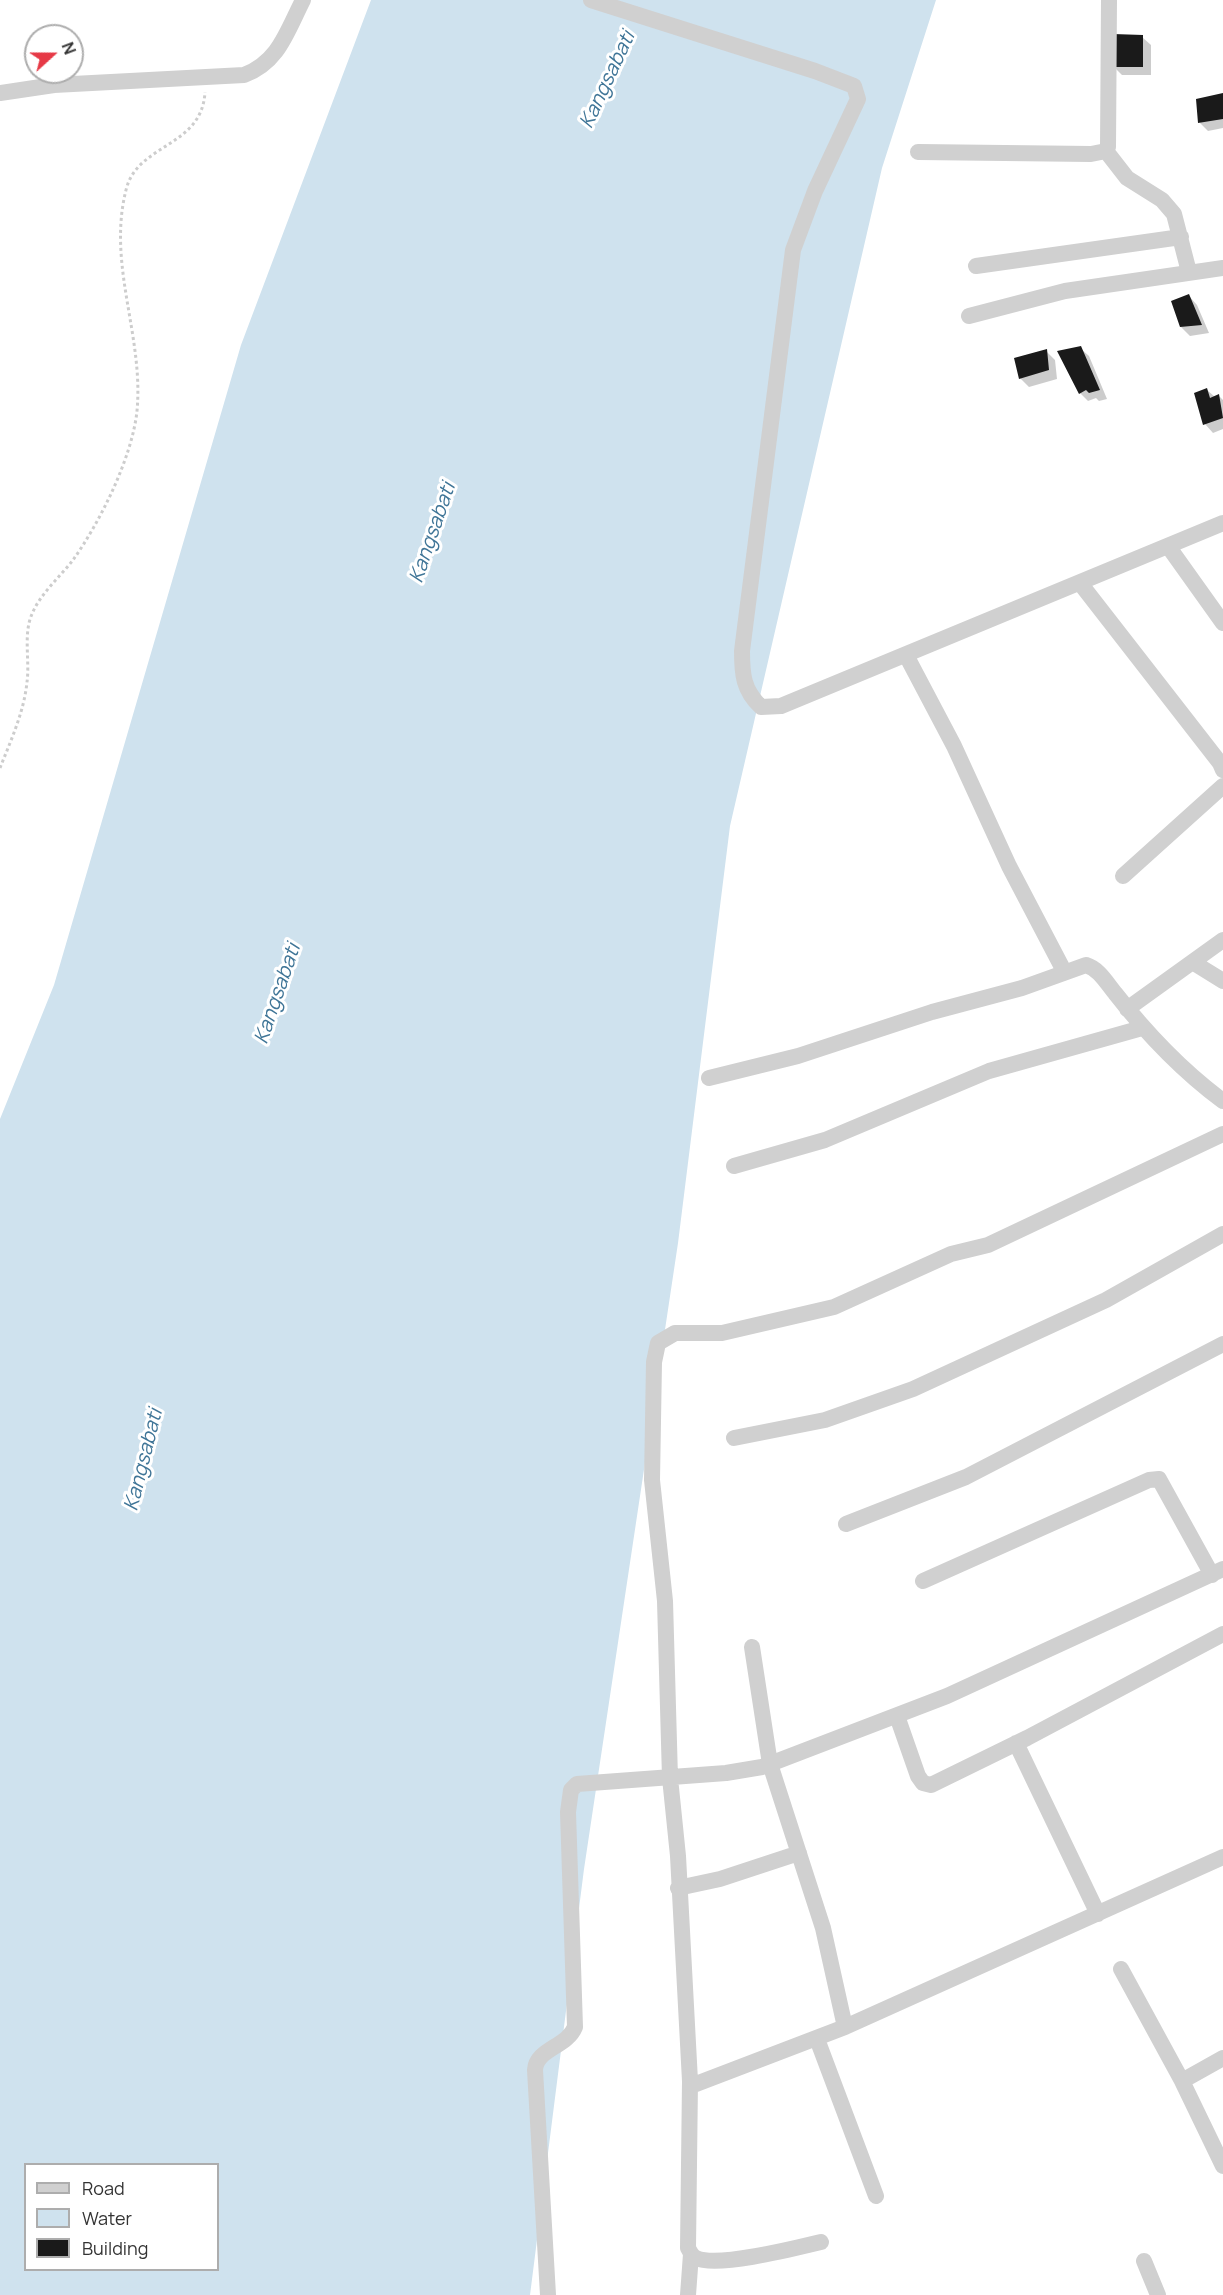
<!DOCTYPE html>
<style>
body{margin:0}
#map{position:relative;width:1223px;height:2295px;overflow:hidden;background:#fff;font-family:Manrope,sans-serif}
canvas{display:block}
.legend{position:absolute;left:24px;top:2163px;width:195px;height:108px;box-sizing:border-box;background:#fff;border:2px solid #adadad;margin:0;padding:8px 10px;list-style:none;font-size:18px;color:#333}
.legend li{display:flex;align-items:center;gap:12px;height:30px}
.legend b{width:30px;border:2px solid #adadad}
.north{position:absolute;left:24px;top:24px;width:60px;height:60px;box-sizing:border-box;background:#fff;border:2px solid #adadad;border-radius:50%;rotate:69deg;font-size:16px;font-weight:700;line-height:24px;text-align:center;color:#333}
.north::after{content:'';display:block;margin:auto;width:21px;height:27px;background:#e63946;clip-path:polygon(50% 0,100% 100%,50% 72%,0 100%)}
</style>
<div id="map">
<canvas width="1223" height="2295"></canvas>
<ul class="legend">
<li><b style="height:8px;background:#d0d0d0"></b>Road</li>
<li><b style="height:16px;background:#cfe2ee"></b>Water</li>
<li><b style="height:16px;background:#1a1a1a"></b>Building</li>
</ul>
<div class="north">N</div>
</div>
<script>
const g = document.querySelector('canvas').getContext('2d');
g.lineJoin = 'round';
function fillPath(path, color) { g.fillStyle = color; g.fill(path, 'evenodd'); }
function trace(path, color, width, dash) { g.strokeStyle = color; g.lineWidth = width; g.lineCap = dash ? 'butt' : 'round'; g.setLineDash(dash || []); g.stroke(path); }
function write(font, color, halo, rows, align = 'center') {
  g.font = font + ' Manrope,sans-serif'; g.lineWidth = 6; g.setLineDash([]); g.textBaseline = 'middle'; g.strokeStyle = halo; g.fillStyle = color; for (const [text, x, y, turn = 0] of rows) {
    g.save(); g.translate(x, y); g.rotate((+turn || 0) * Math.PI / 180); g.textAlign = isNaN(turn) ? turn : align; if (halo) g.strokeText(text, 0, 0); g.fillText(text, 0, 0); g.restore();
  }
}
fillPath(new Path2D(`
 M371,0H936L882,168L730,826L678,1243L584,1869L530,2295H0V1119L54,985L241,345ZM26,2164H218V2270H26Z`), '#cfe2ee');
fillPath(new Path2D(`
 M1142,37L1151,45V75H1122L1113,66Z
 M1223,95V128L1208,131L1200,123Z
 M1189,296L1197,305L1209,333L1190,336L1181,327Z
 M1080,348L1089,356L1107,399L1099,401L1096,398L1088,401L1080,393Z
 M1046,351L1055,360L1057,379L1029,387L1020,378Z
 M1207,390L1215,397L1219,396L1223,400V429L1213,433L1205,424Z`), '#0003');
fillPath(new Path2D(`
 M1113,34L1143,35V67H1112Z
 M1223,93V119L1198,123L1196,99Z
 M1189,294L1202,325L1180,327L1171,301Z
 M1081,346L1100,390L1089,393L1086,390L1079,394L1057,351Z
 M1047,349L1049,370L1019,379L1014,358Z
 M1207,388L1210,398L1219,394L1223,418L1203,425L1194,393Z`), '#1a1a1a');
trace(new Path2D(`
 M0,768C11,740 24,712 27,682C30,661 23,634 32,614C40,594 60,577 73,560C100,522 132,458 137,411C144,336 107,265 126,190C137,143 202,148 205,92`), '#cdcdcd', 3, [3, 3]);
trace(new Path2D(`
 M591,0L815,71L854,86L858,99L815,191L793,250L742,651C742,674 743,690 761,707L781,706L1223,523
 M0,93L54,85L244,75C279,62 287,31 303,0
 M1106,151L1127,178L1162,200L1174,214L1189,272
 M918,152L1091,154L1106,151L1108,147L1109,0
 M976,266L1181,237
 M969,316L1065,291L1223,268
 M1168,546L1223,623
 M1080,583L1220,763L1223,770
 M906,655L954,746L1009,866L1064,971
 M1123,876L1223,786
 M1194,963L1223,981
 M1127,1009L1223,940
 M709,1078L798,1056L932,1012L1022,988L1086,965C1099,969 1106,982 1115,993C1147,1034 1181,1070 1223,1101
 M1223,1134L988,1245L951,1254L834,1307L722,1333H675L658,1343L654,1362L652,1480L665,1601L670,1778L678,1856L690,2081L696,2084L845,2027L1223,1857
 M734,1166L825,1140L989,1071L1142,1028
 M734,1438L825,1420L913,1389L1106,1300L1223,1234
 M846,1524L966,1477L1223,1344
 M923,1581L1149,1480L1159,1479L1212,1575
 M752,1647L770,1764L823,1928L845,2027
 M897,1716L918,1776L923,1783L931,1785L1027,1738L1223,1634
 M1016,1743L1098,1914
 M678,1888L720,1879L799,1853
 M1121,1969L1182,2081L1223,2166
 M817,2039L876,2196
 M690,2081L688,2248C690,2252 692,2256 696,2258C718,2268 796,2248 821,2242
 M1182,2081L1223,2058
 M1144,2261L1158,2295
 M548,2295L535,2070C536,2049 567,2047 575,2027L568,1812L571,1790L577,1784L726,1773L762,1767L947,1696L1223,1569
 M688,2295L691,2254`), '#d0d0d0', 16);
write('italic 20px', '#3f7597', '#fff', [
 ["Kangsabati",608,80,-65],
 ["Kangsabati",433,533,-71],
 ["Kangsabati",278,994,-71],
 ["Kangsabati",144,1460,-76]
]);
</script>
